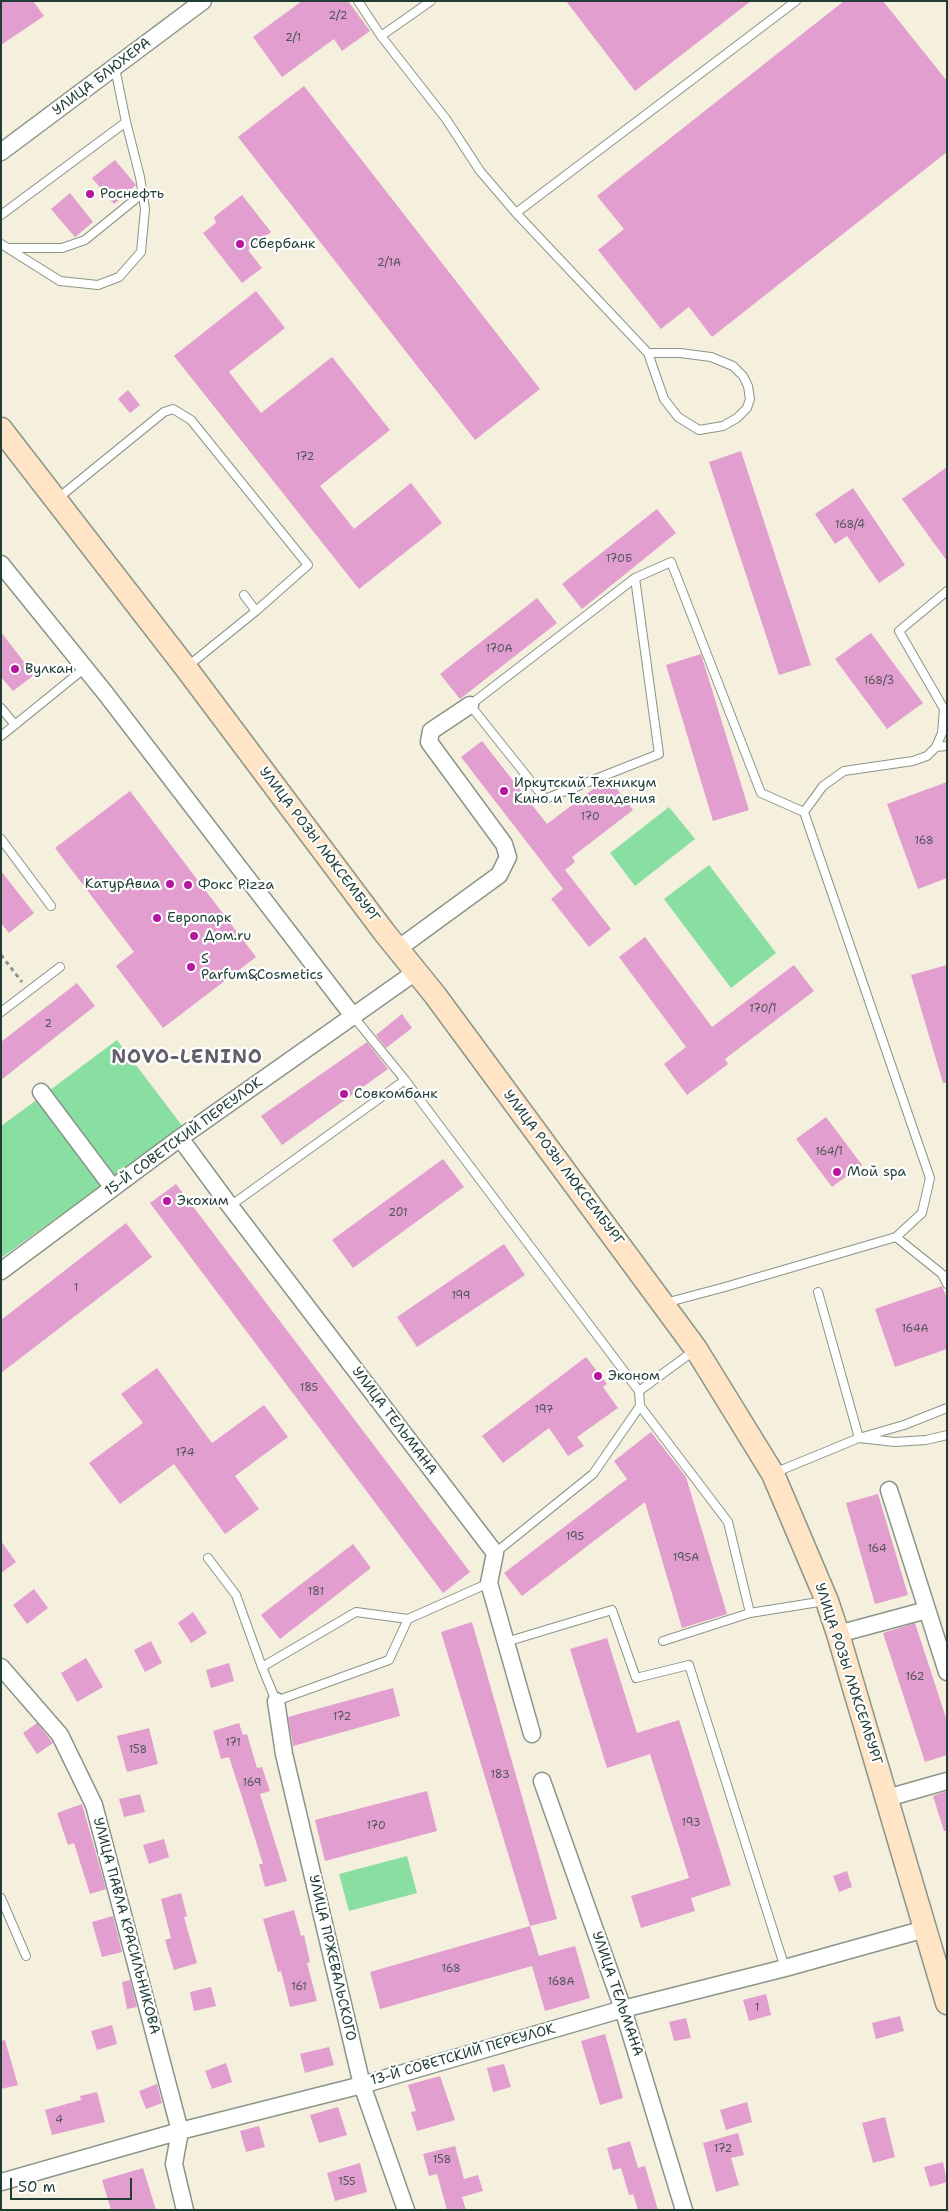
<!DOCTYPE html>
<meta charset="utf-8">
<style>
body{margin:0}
#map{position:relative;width:948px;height:2211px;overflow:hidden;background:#f5efde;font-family:"Shantell Sans",sans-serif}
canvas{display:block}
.frame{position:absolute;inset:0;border:2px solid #1f3d34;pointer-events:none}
.scale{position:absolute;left:10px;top:2178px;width:122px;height:22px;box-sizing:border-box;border:2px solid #1f3d34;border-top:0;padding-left:6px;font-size:15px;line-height:18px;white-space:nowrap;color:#1f3d34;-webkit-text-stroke:4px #fff;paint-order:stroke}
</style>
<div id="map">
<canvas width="948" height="2211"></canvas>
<div class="frame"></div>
<div class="scale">50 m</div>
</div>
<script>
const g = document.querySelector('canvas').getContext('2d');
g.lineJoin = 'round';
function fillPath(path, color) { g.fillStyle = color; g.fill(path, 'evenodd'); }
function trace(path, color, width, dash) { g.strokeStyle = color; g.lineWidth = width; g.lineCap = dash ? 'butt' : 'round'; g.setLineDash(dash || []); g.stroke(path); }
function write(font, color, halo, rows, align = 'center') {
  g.font = font + ' "Shantell Sans",sans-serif'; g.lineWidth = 4.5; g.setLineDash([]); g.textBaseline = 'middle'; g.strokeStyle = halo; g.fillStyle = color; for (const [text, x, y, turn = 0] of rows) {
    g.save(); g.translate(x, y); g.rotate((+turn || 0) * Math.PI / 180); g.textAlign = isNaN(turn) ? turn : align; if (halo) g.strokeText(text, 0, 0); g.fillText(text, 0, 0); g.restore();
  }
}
fillPath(new Path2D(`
 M669,807L695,839L635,886L610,853Z
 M709,865L776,953L731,988L664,899Z
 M117,1040L183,1127L116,1177L50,1090Z
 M38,1099L101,1186L1,1258V1126Z
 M407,1856L417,1893L349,1911L339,1874Z`), '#89dea1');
fillPath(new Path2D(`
 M1,1H33L44,16L1,45Z
 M302,1H348L370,31L342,51L334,39L282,77L253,37Z
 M566,1H751L635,91Z
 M844,1H883L947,81V152L712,337L689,307L661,329L598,250L624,229L597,196Z
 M304,86L540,389L475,440L238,137Z
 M115,160L136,185L114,204L92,178Z
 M70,193L93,222L75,237L51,209Z
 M242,195L271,232L248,250L262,268L242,283L203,233L216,223L214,217Z
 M256,291L285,328L229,372L261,413L332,357L390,430L320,486L354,529L411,483L442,523L359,589L174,356Z
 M128,390L140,405L130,413L118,399Z
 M741,451L811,665L779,675L709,462Z
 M947,467V561L902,499Z
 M853,488L905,565L879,583L847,536L835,544L815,514Z
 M657,509L676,533L582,609L562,584Z
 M537,598L557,623L460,699L440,674Z
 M1,632L34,675L13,691L1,677Z
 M871,633L923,703L887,729L835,659Z
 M701,654L749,810L713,821L666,665Z
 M482,741L547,824L601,783L610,780L633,810L572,857L575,862L565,870L611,929L589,947L551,899L563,889L461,757Z
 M947,782V878L918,889L887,804Z
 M130,791L256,957L163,1028L116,966L134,952L55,848Z
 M1,871L34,913L9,933L1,923Z
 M645,937L712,1027L794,965L814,991L725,1059L728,1064L687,1095L664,1064L686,1047L619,957Z
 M947,965V1083H943L911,975Z
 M77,983L95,1006L1,1080V1042Z
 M402,1014L412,1028L386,1048L376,1035Z
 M367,1042L388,1069L282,1145L261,1116Z
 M826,1117L862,1165L832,1187L796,1139Z
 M443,1159L464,1187L353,1268L332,1240Z
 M176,1184L470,1572L443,1593L150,1203Z
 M126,1223L152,1257L1,1373V1320Z
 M504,1244L525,1275L417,1347L397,1317Z
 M942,1286L947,1298V1349L895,1367L875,1309Z
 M586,1357L607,1384L603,1387L618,1408L577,1437L584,1446L568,1456L549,1428L503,1463L482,1436Z
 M157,1368L212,1443L264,1405L288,1437L235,1476L259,1509L225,1534L174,1464L120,1504L89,1463L143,1423L121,1394Z
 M651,1432L686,1477L727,1614L682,1628L645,1502L522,1596L504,1573L627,1479L614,1461Z
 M878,1494L908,1595L875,1604L846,1503Z
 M1,1541L16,1562L1,1573Z
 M353,1544L371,1568L280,1639L261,1615Z
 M34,1589L48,1608L27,1624L13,1605Z
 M193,1612L207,1633L191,1643L178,1623Z
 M472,1622L557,1919L530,1926L441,1632Z
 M915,1623L947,1721V1755L925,1762L883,1633Z
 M607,1638L637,1733L679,1720L731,1885L691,1898L695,1911L641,1928L631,1896L689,1878L650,1754L607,1768L570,1649Z
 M151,1641L162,1663L145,1672L134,1650Z
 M86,1658L103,1687L77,1702L61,1673Z
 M229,1663L234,1681L211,1688L206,1670Z
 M393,1688L400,1716L293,1746L288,1717Z
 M37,1723L53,1743L37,1754L23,1733Z
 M239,1723L243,1735L247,1734L257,1768L262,1767L270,1791L260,1794L287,1881L265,1887L259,1864H263L243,1800L229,1757L221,1759L213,1731Z
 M149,1728L158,1764L127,1772L117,1736Z
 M427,1791L437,1831L325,1861L315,1820Z
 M947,1791V1831H944L933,1796Z
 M140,1794L145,1812L124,1817L119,1799Z
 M82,1804L106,1889L90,1894L74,1843L68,1845L57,1813Z
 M164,1839L169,1857L149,1864L143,1845Z
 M847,1871L852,1887L839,1892L833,1876Z
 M181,1893L187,1916L184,1917L197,1963L174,1970L165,1940L171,1938L161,1899Z
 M294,1910L301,1936L304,1935L310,1962L307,1963L317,2001L290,2007L281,1971L278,1972L263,1919Z
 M113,1916L122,1952L102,1957L92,1922Z
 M530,1926L539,1956L575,1946L590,1998L545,2011L532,1966L380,2009L370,1972Z
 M130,1980L137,2007L127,2009L122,1982Z
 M211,1987L216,2006L194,2011L190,1992Z
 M766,1994L771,2015L749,2021L743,2000Z
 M900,2016L904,2031L876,2039L872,2023Z
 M686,2018L691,2038L674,2041L669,2022Z
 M112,2025L117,2044L97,2050L91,2031Z
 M605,2034L623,2098L600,2105L581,2041Z
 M5,2040L18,2085L1,2089V2041Z
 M329,2047L334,2065L305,2073L300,2054Z
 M226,2063L232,2082L212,2089L205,2071Z
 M504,2064L511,2087L493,2092L487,2068Z
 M440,2076L455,2120L417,2131L411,2112L416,2111L408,2085Z
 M157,2084L162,2103L146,2109L139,2091Z
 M97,2092L105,2122L52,2135L45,2110L81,2100L80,2096Z
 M747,2102L752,2122L726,2130L720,2110Z
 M338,2107L347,2135L319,2143L310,2115Z
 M885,2117L895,2157L873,2163L862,2123Z
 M259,2126L265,2147L246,2152L240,2131Z
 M738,2133L744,2155L731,2158L739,2185L716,2192L703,2143Z
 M630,2141L638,2168L645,2166L658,2210H638L633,2194L629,2195L621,2168L613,2170L607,2148Z
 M455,2146L464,2179L478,2175L483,2191L462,2197L466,2210H447L437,2174L429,2176L423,2154Z
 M943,2162L947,2182L930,2187L924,2167Z
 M360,2163L367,2192L335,2201L327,2173Z
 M143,2168L156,2210H111L102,2180Z`), '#e29ece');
const lane = new Path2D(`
 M358,1L381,36L446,119L480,171L516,213
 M381,36L431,1
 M1,215L126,122
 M1,244L60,281L98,285L119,277L141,252L145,209L140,177L126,122L115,68
 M9,248H62L85,240L143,193
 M648,353H680L711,357L733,366L743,376L748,386L750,399L747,408L737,418L723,426L699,430L678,417L664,399L648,353L516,213L796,1
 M57,499L164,412L173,409L191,420L308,565L256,611
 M635,578L659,754L545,799L470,705L635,578L671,562L761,793L804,812L930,1178L922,1213L896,1237L725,1287L665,1303
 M947,591L899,631L944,709L942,733L936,747L947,746
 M188,666L256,611L244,595
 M1,708L15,725
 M1,736L85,668
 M804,812L823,786L844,771L913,761L927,756L936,747
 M1,839L51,906
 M1,1012L60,967
 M353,1016L405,1080L639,1391L695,1350
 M230,1206L405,1080
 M896,1237L942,1274L947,1284
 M818,1292L859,1438L904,1425L947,1408
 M640,1406L728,1522L750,1613
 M774,1473L859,1438L895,1442L926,1440L947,1435
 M495,1553L593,1474L640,1406L639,1391
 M208,1558L236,1595L262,1667
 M408,1619L389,1660L276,1701L262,1667L356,1612L408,1619L489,1583
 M663,1641L750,1613L825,1601
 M506,1642L612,1610L636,1678L689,1665L785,1968
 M1,1898L26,1956`);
const street = new Path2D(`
 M1,152L203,1
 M1,564L106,694L353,1016
 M399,948L499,875L508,857L504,844L429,742L431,731L470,705
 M41,1092L113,1188
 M180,1138L230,1206L495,1553L489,1583L532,1734
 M1,1271L180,1138L417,971
 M889,1490L947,1672
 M838,1634L927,1610
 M1,1667L60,1735L94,1805L180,2131L174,2164L185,2210
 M276,1701L284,1754L362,2085L406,2210
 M542,1781L623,2009L684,2210
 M887,1798L947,1781
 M1,2182L180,2131L362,2085L623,2009L785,1968L925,1929`);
const secondary = new Path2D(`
 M1,429L186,668L384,932L435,995L696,1349L773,1474L827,1601L838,1634L947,2003`);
trace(lane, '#8a9689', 10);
trace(street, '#8a9689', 19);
trace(secondary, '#8a9689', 25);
trace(new Path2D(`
 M1,955L22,982`), '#8a9689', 3, [4, 4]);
trace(lane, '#fff', 8);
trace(street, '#fff', 16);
trace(secondary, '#ffe4c6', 22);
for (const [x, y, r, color] of [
 [90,194,5,"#b5179e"],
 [240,244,5,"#b5179e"],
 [15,669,5,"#b5179e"],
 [504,791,5,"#b5179e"],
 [170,884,5,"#b5179e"],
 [188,885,5,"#b5179e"],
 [157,918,5,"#b5179e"],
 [194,936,5,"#b5179e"],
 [191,967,5,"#b5179e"],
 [344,1094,5,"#b5179e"],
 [837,1172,5,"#b5179e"],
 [167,1201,5,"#b5179e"],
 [598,1376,5,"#b5179e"]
]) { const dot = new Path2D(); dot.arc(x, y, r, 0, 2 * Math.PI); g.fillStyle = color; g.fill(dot); trace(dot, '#fff', 2); }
write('11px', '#50555a', null, [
 ["2/2",338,16],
 ["2/1",293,38],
 ["2/1А",389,263],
 ["172",305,457],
 ["168/4",850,525],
 ["170Б",619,559],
 ["170А",499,649],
 ["168/3",879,681],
 ["170",590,817],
 ["168",924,841],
 ["170/1",763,1009],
 ["2",48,1024],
 ["164/1",829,1152],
 ["201",398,1213],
 ["1",76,1288],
 ["199",461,1296],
 ["164А",915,1329],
 ["185",309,1388],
 ["197",544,1410],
 ["174",185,1453],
 ["195",575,1537],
 ["164",877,1549],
 ["195А",686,1558],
 ["181",316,1592],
 ["162",915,1677],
 ["172",342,1717],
 ["171",233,1743],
 ["158",138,1750],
 ["183",500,1775],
 ["169",252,1783],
 ["193",691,1823],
 ["170",376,1826],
 ["168",451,1969],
 ["168А",561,1982],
 ["161",299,1987],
 ["1",757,2008],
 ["4",59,2120],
 ["172",723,2149],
 ["158",442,2160],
 ["155",347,2182]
]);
write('14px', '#1f3d34', '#fff', [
 ["УЛИЦА БЛЮХЕРА",102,77,-37],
 ["УЛИЦА РОЗЫ ЛЮКСЕМБУРГ",319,845,53],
 ["15-Й СОВЕТСКИЙ ПЕРЕУЛОК",184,1137,-36],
 ["УЛИЦА РОЗЫ ЛЮКСЕМБУРГ",563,1168,53],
 ["УЛИЦА ТЕЛЬМАНА",394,1421,53],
 ["УЛИЦА РОЗЫ ЛЮКСЕМБУРГ",848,1674,72],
 ["УЛИЦА ПАВЛА КРАСИЛЬНИКОВА",126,1926,75],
 ["УЛИЦА ПРЖЕВАЛЬСКОГО",332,1958,77],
 ["УЛИЦА ТЕЛЬМАНА",617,1994,71],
 ["13-Й СОВЕТСКИЙ ПЕРЕУЛОК",463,2055,-16]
]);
write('14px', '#1f3d34', '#fff', [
 ["Роснефть",100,194],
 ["Сбербанк",250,244],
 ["Вулкан",25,669],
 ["Иркутский Техникум",514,783],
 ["Кино и Телевидения",514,799],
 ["КатурАвиа",160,884,"right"],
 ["Фокс Pizza",198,885],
 ["Европарк",167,918],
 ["Дом.ru",204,936],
 ["S",201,959],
 ["Parfum&Cosmetics",201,975],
 ["Совкомбанк",354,1094],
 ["Мой spa",847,1172],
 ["Экохим",177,1201],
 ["Эконом",608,1376]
], 'left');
g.letterSpacing = '1px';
write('bold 19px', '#635f6a', '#fff', [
 ["NOVO-LENINO",187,1058]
]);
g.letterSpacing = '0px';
</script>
